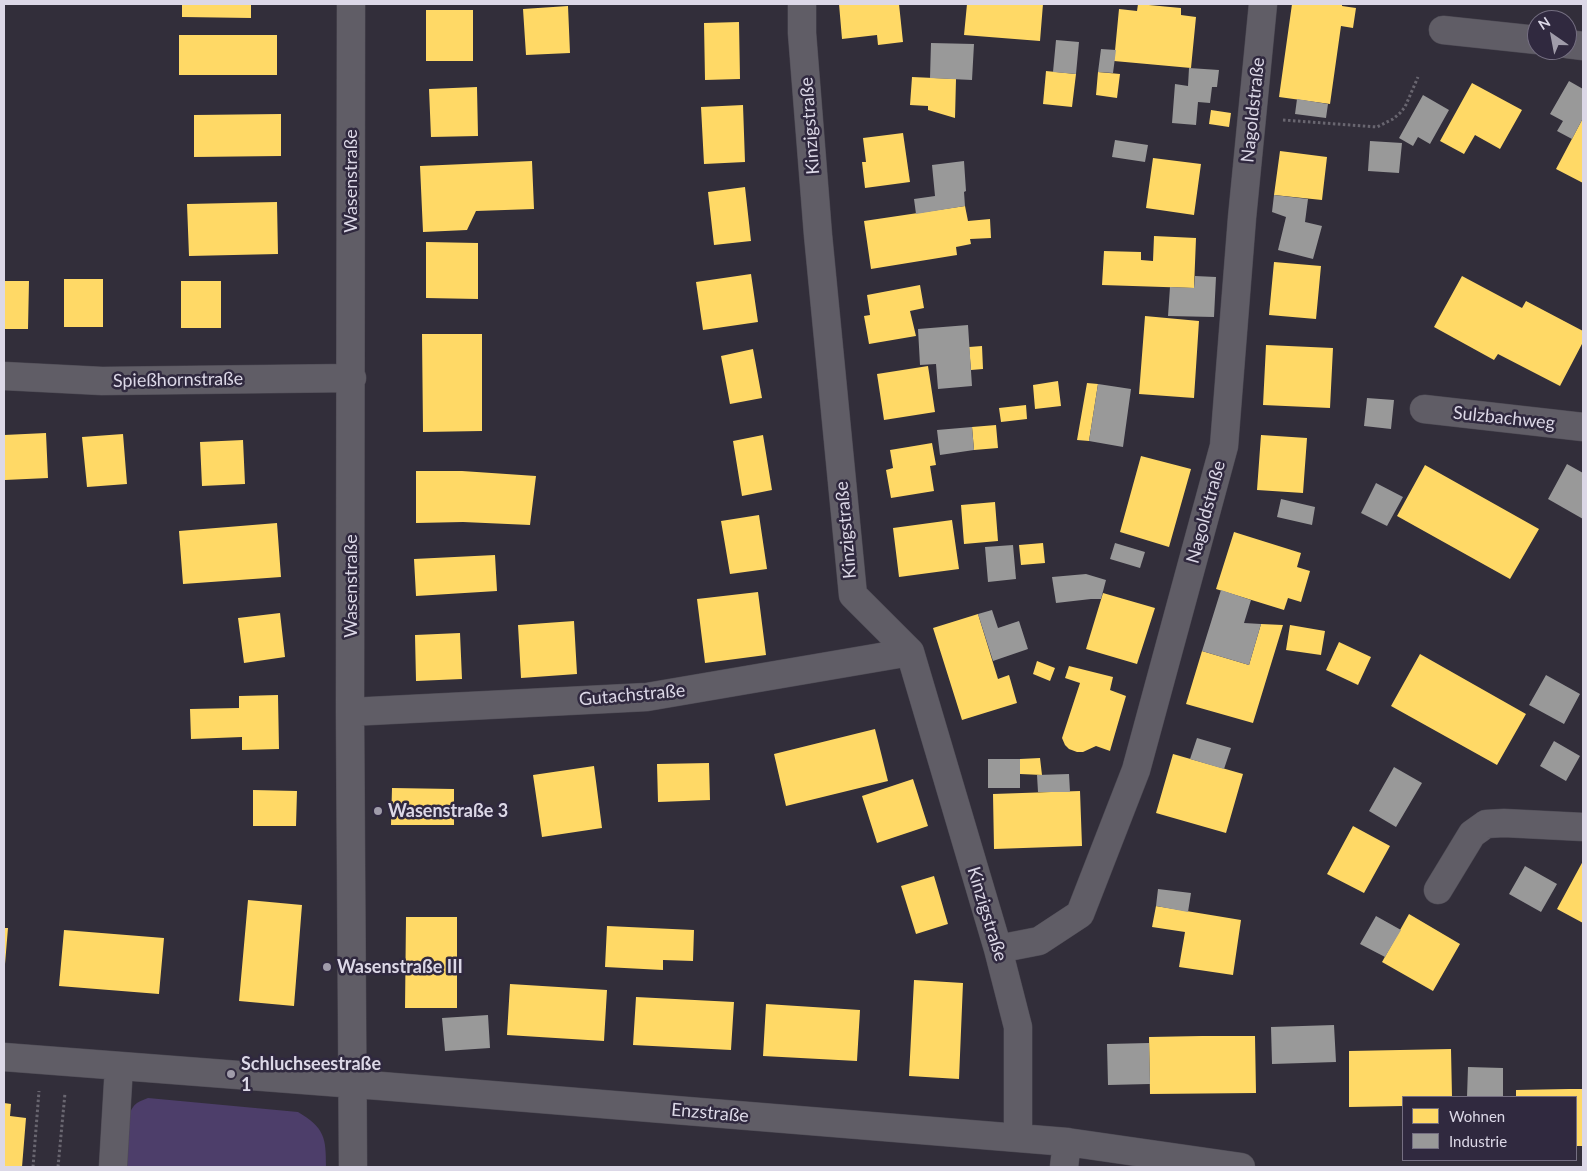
<!DOCTYPE html>
<meta charset="utf-8">
<style>
body{margin:0}
#map{position:relative;width:1587px;height:1171px;overflow:hidden;background:#322e3a;font-family:Lato,sans-serif}
canvas{display:block}
.frame{position:absolute;inset:0;border:5px solid #dcd8e7;pointer-events:none}
.legend{position:absolute;left:1402px;top:1096px;width:175px;height:65px;box-sizing:border-box;background:#30293f;border:1px solid #756f82;margin:0;padding:6px 9px;list-style:none;font-size:15px;color:#dcd8e7}
.legend li{display:flex;align-items:center;gap:10px;height:25px}
.legend b{width:25px;border:1px solid #756f82}
.north{position:absolute;left:1527px;top:10px;width:50px;height:50px;box-sizing:border-box;background:#30293f;border:1px solid #756f82;border-radius:50%;rotate:327deg;font-size:14px;font-weight:700;line-height:20px;text-align:center;color:#dcd8e7}
.north::after{content:'';display:block;margin:auto;width:18px;height:22px;background:#a09caa;clip-path:polygon(50% 0,100% 100%,50% 72%,0 100%)}
</style>
<div id="map">
<canvas width="1587" height="1171"></canvas>
<div class="frame"></div>
<ul class="legend">
<li><b style="height:14px;background:#ffd966"></b>Wohnen</li>
<li><b style="height:14px;background:#999"></b>Industrie</li>
</ul>
<div class="north">N</div>
</div>
<script>
const g = document.querySelector('canvas').getContext('2d');
g.lineJoin = 'round';
function fillPath(path, color) { g.fillStyle = color; g.fill(path, 'evenodd'); }
function trace(path, color, width, dash) { g.strokeStyle = color; g.lineWidth = width; g.lineCap = dash ? 'butt' : 'round'; g.setLineDash(dash || []); g.stroke(path); }
function write(font, color, halo, rows, align = 'center') {
  g.font = font + ' Lato,sans-serif'; g.lineWidth = 5; g.setLineDash([]); g.textBaseline = 'middle'; g.strokeStyle = halo; g.fillStyle = color; for (const [text, x, y, turn = 0] of rows) {
    g.save(); g.translate(x, y); g.rotate((+turn || 0) * Math.PI / 180); g.textAlign = isNaN(turn) ? turn : align; if (halo) g.strokeText(text, 0, 0); g.fillText(text, 0, 0); g.restore();
  }
}
fillPath(new Path2D(`
 M148,1098L298,1112C325,1128 326,1138 326,1167H126C126,1150 122,1114 137,1103C140,1101 145,1099 148,1098Z`), '#4d3e6a');
fillPath(new Path2D(`
 M182,4H251V18L182,17Z
 M839,4H899L903,42L878,45L877,35L842,39Z
 M967,4H1043L1040,41L964,35Z
 M1138,4L1181,8V15L1196,17L1191,68L1114,61L1119,9L1137,11Z
 M1292,4H1342V6L1356,8L1353,28L1341,26L1330,104L1279,97Z
 M568,6L570,53L526,55L523,9Z
 M426,10H473V61H426Z
 M739,22L740,79L705,80L704,23Z
 M179,35H277V75H179Z
 M1046,71L1076,74L1072,107L1043,104Z
 M1098,72L1120,74L1117,98L1096,95Z
 M912,77L956,79L955,118L928,110V106L910,105Z
 M1472,83L1522,110L1500,149L1475,135L1464,154L1440,141Z
 M477,87L478,136L431,137L429,89Z
 M743,105L745,162L704,164L701,107Z
 M1211,110L1231,113L1229,127L1209,124Z
 M281,114V156L194,157V115Z
 M1583,118V183L1556,169Z
 M903,133L910,182L865,188L862,162H866L863,138Z
 M1280,151L1327,157L1322,200L1274,195Z
 M1153,158L1201,164L1194,215L1146,208Z
 M532,161L534,209L476,211L467,230L423,232L420,166Z
 M745,187L751,241L714,245L708,192Z
 M277,202L278,254L189,256L187,204Z
 M965,206L968,221L990,219L991,238L970,239L971,244L956,247L957,255L871,269L864,221Z
 M1154,236L1196,238L1194,288L1102,285L1104,251L1141,252V260L1153,261Z
 M426,242L478,243V299L426,298Z
 M1274,262L1321,266L1316,319L1269,315Z
 M751,274L758,322L703,330L696,282Z
 M1462,276L1522,308L1526,301L1583,331V342L1560,386L1498,354L1494,360L1434,327Z
 M64,279H103V327H64Z
 M4,281H29L28,329H4Z
 M181,281H221V328H181Z
 M920,285L924,308L910,311L916,336L869,344L864,316L870,315L867,295Z
 M1145,316L1199,321L1194,398L1139,394Z
 M422,334H482V431L423,432Z
 M1266,345L1333,348L1330,408L1263,405Z
 M982,346L983,369L971,370L969,347Z
 M753,349L762,398L730,404L721,356Z
 M928,366L935,412L884,420L877,374Z
 M1058,381L1061,406L1035,409L1033,385Z
 M1087,383L1098,384L1089,441L1077,440Z
 M1026,405L1027,419L1001,422L999,408Z
 M996,425L998,448L974,450L972,427Z
 M46,433L48,478L5,480L4,435Z
 M123,434L127,484L87,487L82,437Z
 M763,435L772,490L742,496L733,441Z
 M1261,435L1307,438L1303,493L1257,490Z
 M243,440L245,484L202,486L200,442Z
 M932,443L936,465L930,466L934,491L891,498L886,470L893,468L890,450Z
 M1141,456L1191,469L1169,547L1120,532Z
 M1425,465L1539,529L1510,579L1397,516Z
 M416,471H462L536,476L530,525L463,522L416,523Z
 M995,502L998,541L964,544L961,505Z
 M759,515L767,569L730,574L721,521Z
 M952,520L959,569L899,577L893,528Z
 M277,523L281,577L183,584L179,531Z
 M1234,532L1301,553L1297,567L1310,571L1301,602L1288,598L1284,610L1216,589Z
 M1043,543L1045,563L1021,565L1019,545Z
 M495,555L497,591L416,596L414,559Z
 M758,592L766,655L705,663L697,599Z
 M1103,593L1155,608L1137,664L1086,649Z
 M280,613L285,657L244,663L238,618Z
 M978,614L998,679L1009,675L1017,703L962,720L933,628Z
 M574,621L577,674L521,678L518,625Z
 M1261,624L1283,625L1253,723L1186,704L1202,651L1249,665Z
 M1290,625L1325,631L1321,655L1286,650Z
 M460,633L462,679L416,681L415,635Z
 M1339,642L1371,657L1358,685L1326,670Z
 M1420,654L1526,714L1497,765L1391,706Z
 M1037,661L1055,668L1050,681L1033,674Z
 M1069,666L1113,677L1110,690L1126,696L1110,751L1096,746L1083,752H1077L1069,749L1065,745L1062,738L1080,683L1065,678Z
 M278,695L279,749L242,750V737L191,739L190,709L239,708V696Z
 M875,729L888,781L786,806L774,754Z
 M1173,754L1243,774L1226,833L1156,813Z
 M1040,758L1042,775L1020,774V759Z
 M709,763L710,800L658,802L657,764Z
 M594,766L602,828L542,837L533,775Z
 M913,779L928,826L877,843L862,796Z
 M392,788L454,789V825H391Z
 M253,790L297,791L296,826H253Z
 M1080,791L1082,846L994,849L993,794Z
 M1353,826L1390,846L1364,893L1327,874Z
 M1583,861V923L1557,909Z
 M934,876L948,924L916,934L901,886Z
 M248,900L302,905L294,1006L239,1001Z
 M1156,906L1241,920L1233,975L1179,967L1185,932L1152,927Z
 M1409,914L1460,944L1433,991L1382,962Z
 M406,917H457V1008H405Z
 M607,926L694,930L693,961L663,960V970L605,967Z
 M4,928H8L5,964H4Z
 M64,930L164,938L159,994L59,986Z
 M914,980L963,983L959,1079L909,1076Z
 M510,984L607,990L604,1041L507,1035Z
 M636,997L734,1002L731,1050L633,1045Z
 M766,1004L860,1010L857,1061L763,1056Z
 M1202,1036H1255L1256,1093L1150,1094L1149,1037Z
 M1451,1049L1452,1097H1403V1106L1349,1107V1051Z
 M1569,1089H1583V1146H1576V1097H1516V1090Z
 M4,1103L11,1104L10,1116L26,1118L22,1167H4Z`), '#ffd966');
fillPath(new Path2D(`
 M1056,40L1079,42L1076,74L1053,72Z
 M931,43L974,44L972,80L930,78Z
 M1101,49L1116,50L1113,73L1098,72Z
 M1189,68L1219,70L1217,87H1212L1210,103L1198,102L1196,125L1172,123L1175,84L1188,86Z
 M1569,81L1583,89V118L1572,139L1557,131L1563,121L1550,114Z
 M1423,95L1449,110L1430,144L1418,137L1413,146L1399,138Z
 M1297,99L1328,104L1326,118L1295,114Z
 M1115,140L1148,145L1145,162L1112,157Z
 M1370,141L1402,143L1399,173L1368,171Z
 M964,161L966,191L964,192L965,206L916,214L914,199L935,196L932,165Z
 M1274,195L1308,199L1305,222L1322,226L1313,259L1278,250L1286,217L1272,212Z
 M1195,276L1216,277L1214,317L1168,316L1170,287L1194,288Z
 M968,325L972,386L938,389L936,364L920,365L918,329Z
 M1098,384L1131,389L1123,447L1089,441Z
 M1367,398L1394,400L1391,429L1364,426Z
 M972,427L974,450L940,455L937,430Z
 M1567,464L1583,473V519L1548,499Z
 M1376,483L1403,497L1387,526L1361,513Z
 M1281,499L1315,507L1312,525L1277,517Z
 M1115,543L1145,552L1140,568L1110,559Z
 M1013,545L1016,579L988,582L985,547Z
 M1086,574L1106,580L1101,599H1091L1056,603L1052,577Z
 M1221,590L1251,600L1244,623L1261,624L1249,665L1202,651Z
 M992,610L998,628L1019,621L1028,649L993,661L978,614Z
 M1546,675L1580,694L1564,724L1529,705Z
 M1197,738L1231,748L1224,769L1190,759Z
 M1554,741L1580,756L1566,781L1540,766Z
 M988,759H1020V788H988Z
 M1394,767L1422,783L1396,827L1369,811Z
 M1069,774L1070,792H1038L1037,775Z
 M1525,866L1557,884L1541,912L1509,894Z
 M1158,889L1191,893L1188,912L1156,906Z
 M1376,916L1401,930L1385,957L1360,944Z
 M488,1015L490,1048L445,1051L442,1018Z
 M1334,1025L1336,1062L1272,1064L1271,1027Z
 M1149,1043L1150,1084L1108,1085L1107,1044Z
 M1468,1067L1503,1068V1097H1467Z`), '#999');
const street = new Path2D(`
 M351,4L350,712L353,1167
 M802,4V33L818,235L853,595L910,652L998,949L1018,1027V1138
 M1443,30L1537,40
 M1567,44L1583,46
 M4,376L102,381L352,378
 M1424,409L1583,427
 M350,712L647,697L910,652
 M1438,890L1472,834L1486,824L1504,823L1583,827
 M998,949L1039,941L1080,914L1136,770L1224,446L1242,218L1263,4
 M4,1057L381,1086L1067,1142L1241,1167
 M113,1167L119,1066
 M1064,1167L1067,1142`);
trace(street, '#4d4a54', 29);
trace(new Path2D(`
 M1283,120L1377,127L1393,119L1400,113L1405,107L1418,77
 M33,1167L39,1091
 M58,1167L65,1093`), '#696670', 3, [2.5, 2.5]);
trace(street, '#605d66', 28);
for (const [x, y, r, color] of [
 [378,811,5,"#a09caa"],
 [327,967,5,"#a09caa"],
 [231,1074,5,"#a09caa"]
]) { const dot = new Path2D(); dot.arc(x, y, r, 0, 2 * Math.PI); g.fillStyle = color; g.fill(dot); trace(dot, '#30293f', 2); }
write('18px', '#dcd8e7', '#30293f', [
 ["Nagoldstraße",1253,110,-84],
 ["Kinzigstraße",810,126,-94],
 ["Wasenstraße",351,181,-90],
 ["Spießhornstraße",178,380,-1],
 ["Sulzbachweg",1504,418,6],
 ["Nagoldstraße",1206,512,-75],
 ["Kinzigstraße",846,530,-95],
 ["Wasenstraße",351,586,-90],
 ["Gutachstraße",632,695,-5],
 ["Kinzigstraße",987,914,73],
 ["Enzstraße",710,1113,5]
]);
write('bold 18px', '#dcd8e7', '#30293f', [
 ["Wasenstraße 3",388,811],
 ["Wasenstraße III",337,967],
 ["Schluchseestraße",241,1064],
 ["1",241,1085]
], 'left');
</script>
